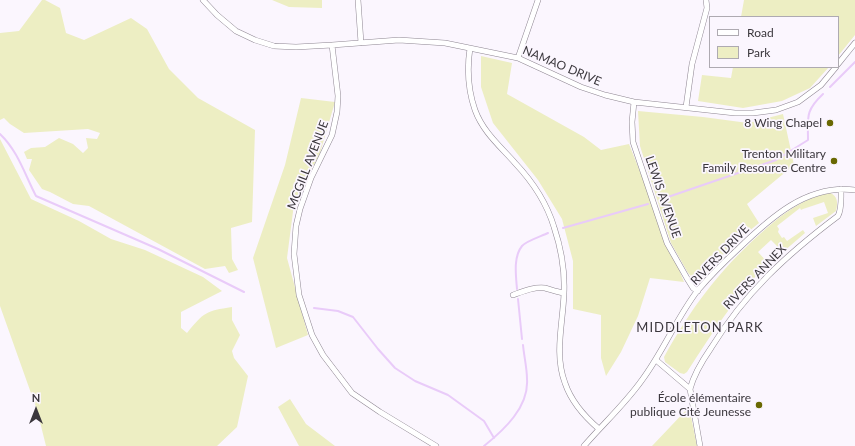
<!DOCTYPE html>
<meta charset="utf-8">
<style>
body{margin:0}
#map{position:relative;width:855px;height:446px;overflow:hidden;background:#fbf6fe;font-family:Lato,sans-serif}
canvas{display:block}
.legend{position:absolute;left:709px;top:16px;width:130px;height:52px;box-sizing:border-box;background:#fbf6fe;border:1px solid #aeaab1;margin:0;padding:5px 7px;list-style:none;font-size:12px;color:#3b373d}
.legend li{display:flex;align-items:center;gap:8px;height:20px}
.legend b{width:20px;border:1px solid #aeaab1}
.north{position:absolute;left:16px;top:390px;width:40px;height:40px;-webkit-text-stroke:3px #fbf6fe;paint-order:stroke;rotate:0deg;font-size:11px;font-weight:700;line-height:16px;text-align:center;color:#3b373d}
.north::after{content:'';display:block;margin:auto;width:14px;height:18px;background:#3b373d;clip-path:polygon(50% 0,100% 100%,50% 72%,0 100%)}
</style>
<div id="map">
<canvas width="855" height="446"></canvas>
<ul class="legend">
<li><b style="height:5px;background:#fff"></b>Road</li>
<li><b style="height:11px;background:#edeec3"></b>Park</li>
</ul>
<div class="north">N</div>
</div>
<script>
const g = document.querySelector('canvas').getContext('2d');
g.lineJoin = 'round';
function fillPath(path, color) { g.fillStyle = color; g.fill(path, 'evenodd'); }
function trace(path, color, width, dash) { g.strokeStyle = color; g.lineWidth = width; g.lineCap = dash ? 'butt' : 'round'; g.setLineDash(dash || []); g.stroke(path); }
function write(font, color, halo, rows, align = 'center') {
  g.font = font + ' Lato,sans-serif'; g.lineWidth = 3.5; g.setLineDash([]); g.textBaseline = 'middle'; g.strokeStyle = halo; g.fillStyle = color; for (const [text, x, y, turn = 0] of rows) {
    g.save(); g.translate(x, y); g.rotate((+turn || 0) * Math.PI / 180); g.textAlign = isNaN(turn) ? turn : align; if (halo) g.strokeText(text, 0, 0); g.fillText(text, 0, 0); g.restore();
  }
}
fillPath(new Path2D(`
 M42,0H45L60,8L66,33L84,40L131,18L147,29L169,69L198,98L255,130L252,222L231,228L232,259L238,270L229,273L225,266L205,269L89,206L73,204L50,192L42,189L29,170L32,159H27L24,152L31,148L45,147L59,138L73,144L83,153L88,148L86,138L97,139L100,133L88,129L24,133L10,124L4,118L0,120V33L19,31Z
 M272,0H322V8L289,7Z
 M744,0H855V35L838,56V17H741Z
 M481,56L512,63L507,94L584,137L601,150L629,144L684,282L650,278L638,316L621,352L606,376L601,358V315L573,309V261L562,219L538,180L493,123L481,87Z
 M733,67H829L810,88L782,101L743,108L698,101L702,75L731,78Z
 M301,98L335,102L320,153L294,204L287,258L308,335L276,348L253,258L285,165Z
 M638,111L703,117L748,123L783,114L794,165L747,204L759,223L732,245L703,277L693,278L688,273L671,243L640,146Z
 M0,139L31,199L79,221L111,239L145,250L203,277L222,291L181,312V328L187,333C204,312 206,311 232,307V320L240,335L232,351L234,358L248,376L237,427L217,446H46L37,410L0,306Z
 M830,193C838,196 838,203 836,211L816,226L813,218L828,213L824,202L803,209L801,210L800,208L777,226L779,229L778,232L782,238L784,237L787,241L803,230L805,233L783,252L771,240L758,252L768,263C736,296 712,333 687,372L684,374L680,373L665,362L664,357C691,308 718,272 760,234C780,216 802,198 830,193Z
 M290,399L306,424L335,446H299L278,407Z
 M689,407L697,446H652Z`), '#edeec3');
trace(new Path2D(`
 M830,87L855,62
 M0,134C18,151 25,175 36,196L158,249L244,292
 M665,198L776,160L808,140C808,117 805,111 823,94
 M563,228L648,204
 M517,289C516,276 513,257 522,246C526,241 542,236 548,233
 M518,299L522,339
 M314,308L338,311L353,317L378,349L395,368L415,381L448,395L484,421L494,438
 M484,446C504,430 529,407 527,379C527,368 524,356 523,345`), '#e9cbf9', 2);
const street = new Path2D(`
 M203,0L217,15L236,31L255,40L274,46L296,47L332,45L399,40L445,43L518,58L581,87L605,95L634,102L735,113H753L776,110L798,102L821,85L836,67
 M358,0L361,43
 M332,45L338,96L337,112L332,135L311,178L300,209L296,226L294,254L299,295L312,335L323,355L352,393L380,412L436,446
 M470,48C467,68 468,90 475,110C483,132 500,146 515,163C532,181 547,204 554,227C561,248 565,271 564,293C563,323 554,354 565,383C571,401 585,417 599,429
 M518,58L538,0
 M838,64L855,43
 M634,102L632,122L633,142L667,243L688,280L693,288L698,291
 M686,107L692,64L707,8L706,0
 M513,295C524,291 533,287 545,288C552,290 557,292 564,293
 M656,360L690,389L700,446
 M690,389C694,374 702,361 711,348C745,293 786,255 838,216C842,208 841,199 841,189
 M584,446C603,424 625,404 642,380C663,352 677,317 698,290C710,276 724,262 738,249C770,218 807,184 855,190`);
trace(street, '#8e8692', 6);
trace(street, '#fff', 5);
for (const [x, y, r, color] of [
 [830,123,4,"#696802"],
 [834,161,4,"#696802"],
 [759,405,4,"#696802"]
]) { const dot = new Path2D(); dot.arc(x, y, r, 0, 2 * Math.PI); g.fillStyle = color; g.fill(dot); trace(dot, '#fbf6fe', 1.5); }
write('12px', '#3b373d', '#fbf6fe', [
 ["NAMAO DRIVE",562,66,23],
 ["MCGILL AVENUE",308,165,-69],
 ["LEWIS AVENUE",663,197,71],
 ["RIVERS DRIVE",720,255,-46],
 ["RIVERS ANNEX",755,277,-46]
]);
write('12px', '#3b373d', '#fbf6fe', [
 ["8 Wing Chapel",822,123],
 ["Trenton Military",826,154],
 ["Family Resource Centre",826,168],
 ["École élémentaire",751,398],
 ["publique Cité Jeunesse",751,412]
], 'right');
g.letterSpacing = '1px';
write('13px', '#3b373d', '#fbf6fe', [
 ["MIDDLETON PARK",700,328]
]);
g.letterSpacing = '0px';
</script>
